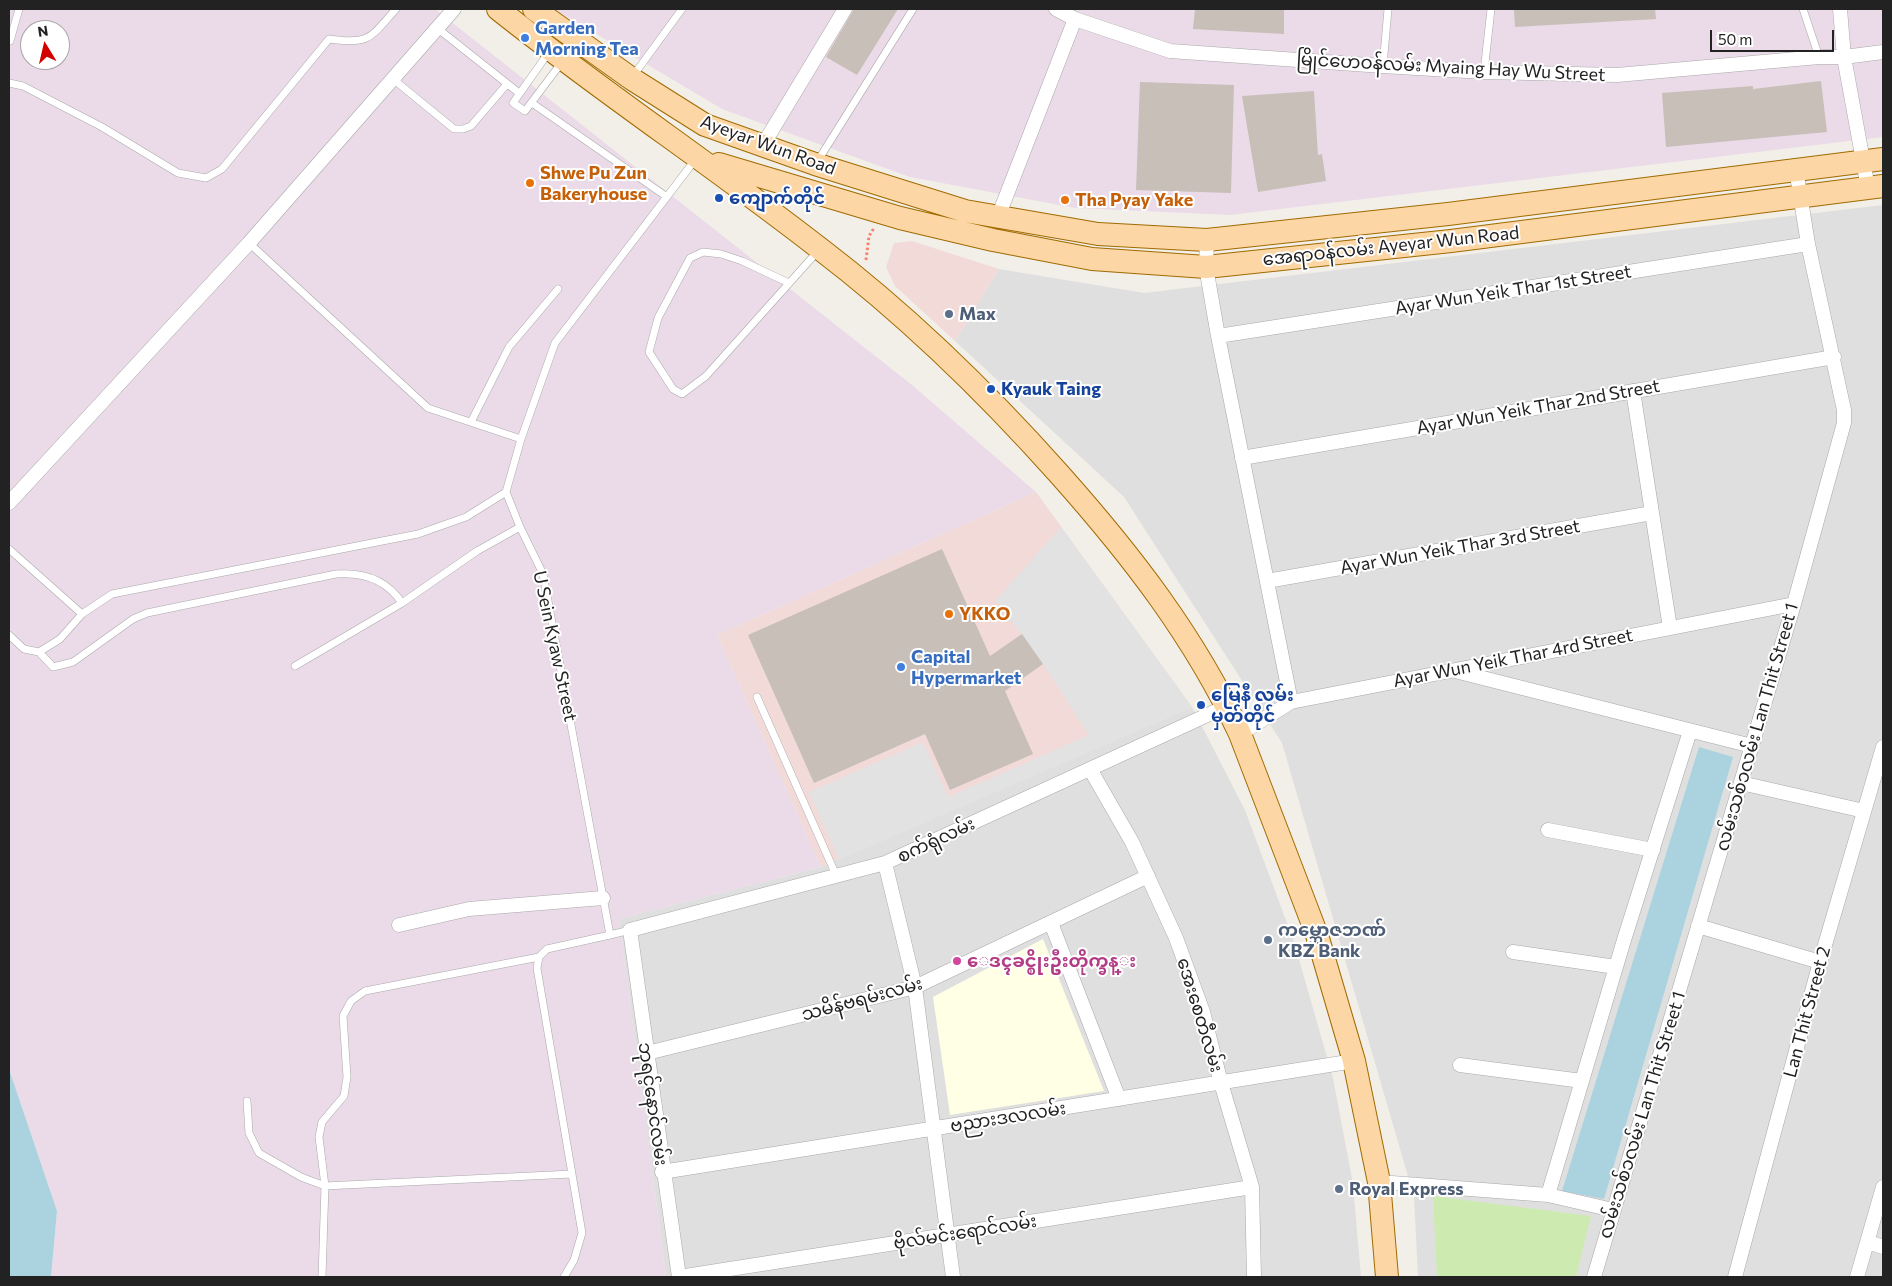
<!DOCTYPE html>
<meta charset="utf-8">
<style>
body{margin:0}
#map{position:relative;width:1892px;height:1286px;overflow:hidden;background:#f2efe9;font-family:Commissioner,sans-serif}
canvas{display:block}
.frame{position:absolute;inset:0;border:10px solid #222;pointer-events:none}
.north{position:absolute;left:20px;top:20px;width:50px;height:50px;box-sizing:border-box;background:#fff;border:1px solid #a7a7a7;border-radius:50%;rotate:351deg;font-size:14px;font-weight:700;line-height:20px;text-align:center;color:#222}
.north::after{content:'';display:block;margin:auto;width:18px;height:22px;background:#d40000;clip-path:polygon(50% 0,100% 100%,50% 72%,0 100%)}
.scale{position:absolute;left:1710px;top:30px;width:124px;height:22px;box-sizing:border-box;border:2px solid #222;border-top:0;padding-left:6px;font-size:15px;line-height:18px;white-space:nowrap;color:#222;-webkit-text-stroke:4px #fff;paint-order:stroke}
</style>
<div id="map">
<canvas width="1892" height="1286"></canvas>
<div class="frame"></div>
<div class="north">N</div>
<div class="scale">50 m</div>
</div>
<script>
const g = document.querySelector('canvas').getContext('2d');
g.lineJoin = 'round';
function fillPath(path, color) { g.fillStyle = color; g.fill(path, 'evenodd'); }
function trace(path, color, width, dash) { g.strokeStyle = color; g.lineWidth = width; g.lineCap = dash ? 'butt' : 'round'; g.setLineDash(dash || []); g.stroke(path); }
function write(font, color, halo, rows, align = 'center') {
  g.font = font + ' Commissioner,"Noto Sans Myanmar",sans-serif'; g.lineWidth = 4; g.setLineDash([]); g.textBaseline = 'middle'; g.strokeStyle = halo; g.fillStyle = color; for (const [text, x, y, turn = 0] of rows) {
    g.save(); g.translate(x, y); g.rotate((+turn || 0) * Math.PI / 180); g.textAlign = isNaN(turn) ? turn : align; if (halo) g.strokeText(text, 0, 0); g.fillText(text, 0, 0); g.restore();
  }
}
fillPath(new Path2D(`
 M1883,205V1277H1418L1414,1197L1282,743L1124,497L955,341L999,269L1144,293Z
 M1192,707L1245,810L1294,942L1333,1078L1353,1184L1361,1277H666L619,919L821,867Z`), '#e0dfdf');
fillPath(new Path2D(`
 M912,241L999,269L955,341L895,286L886,267L894,243Z
 M1036,492L1192,707L821,867L717,635Z`), '#f2dad9');
fillPath(new Path2D(`
 M9,9H435L912,385L1036,492L717,635L821,867L619,919L666,1277H51L57,1211L9,1069ZM30,30H60V60H30Z
 M554,9H1883V137L1230,215L1075,208L910,177L722,109Z`), '#ebdbe8');
fillPath(new Path2D(`
 M1043,939L1104,1091L950,1115L933,997Z`), '#ffffe5');
fillPath(new Path2D(`
 M1433,1196L1591,1216L1576,1277H1437Z`), '#cdebb0');
fillPath(new Path2D(`
 M1061,527L1192,707L839,860L809,792L923,742L948,797L1089,735L1043,664L996,600Z`), '#e2e2e2');
fillPath(new Path2D(`
 M1699,747L1733,757L1604,1199L1562,1191Z
 M9,1069L57,1211L51,1277H9Z`), '#aad3df');
fillPath(new Path2D(`
 M854,9H898L857,75L826,57Z
 M1195,9H1284V34L1193,29Z
 M1514,9H1655L1656,19L1515,27Z
 M1821,81L1827,132L1666,147L1662,93L1753,86V89Z
 M1140,82L1234,85L1231,193L1136,190Z
 M1314,91L1318,155L1322,154L1326,181L1258,192L1242,96Z
 M942,549L990,656L1022,634L1043,664L1005,691L1033,754L950,790L925,734L814,783L748,635Z`), '#c7bfb8');
const service = new Path2D(`
 M1803,9L1819,57
 M437,28L519,93
 M10,41L19,9
 M549,52L513,103L525,111L562,62
 M1383,66L1388,9
 M1484,72L1491,9
 M633,76L682,9
 M393,79L454,129H463L471,126L507,84
 M9,83L23,86L102,127L178,173L206,178L222,169L329,39C370,45 370,38 396,9
 M532,103L667,197
 M817,162L913,9
 M249,243L428,408L521,439
 M789,283L742,261L721,254L703,252L690,258L658,318L649,352L673,389L682,394L706,376L818,251
 M471,422L509,347L558,289
 M9,549L82,614
 M9,635L24,649L39,652L60,639L82,614L112,594L418,534L466,517L506,492
 M39,652L53,667L73,662L133,619L147,613L336,574C363,572 387,580 402,603
 M295,666L402,603L477,551L520,527
 M757,697L836,875
 M630,930L610,935L543,574L520,527L506,492L521,439L555,343L695,160
 M247,1101L249,1133L259,1153L301,1177L325,1186L572,1174
 M322,1277L325,1186L319,1137L322,1122L344,1096L347,1077L343,1016L351,1001L365,991L539,957
 M564,1277L574,1260L582,1233L537,968L539,957L547,949L610,935`);
const minor = new Path2D(`
 M1056,9L1075,19L1170,51L1383,66L1484,72L1617,75L1819,57H1844L1883,52
 M1840,9L1844,57L1868,188
 M763,145L845,9
 M998,217L1075,19
 M1207,240L1206,267L1218,336L1291,702
 M1218,336L1808,244
 M1633,391L1670,628
 M1242,458L1834,357
 M9,503L249,243L454,9
 M1267,581L1652,513
 M1455,671L1752,746
 M1240,734L1291,702L1794,604
 M1090,769L1132,842L1176,938L1203,1012L1221,1083L1252,1187L1254,1277
 M1741,783L1864,811
 M1548,830L1653,850
 M885,863L915,987L953,1277
 M1051,923L1119,1099
 M399,925L469,909L603,898
 M1698,926L1820,962
 M1513,952L1616,967
 M647,1053L915,987L1148,876
 M1460,1065L1582,1081
 M662,1172L1354,1061
 M1379,1182L1548,1195L1613,1210
 M1548,1195L1624,940L1690,731
 M1868,1242L1883,1247
 M679,1277L630,930L885,863L1227,706
 M679,1277L1252,1187
 M1594,1277L1794,604L1844,423V410L1808,244L1796,169
 M1735,1277L1820,962L1883,747
 M1857,1277L1883,1187`);
const primary = new Path2D(`
 M498,9C602,92 714,166 819,248C907,315 987,393 1060,475C1132,556 1194,636 1240,734L1317,935L1354,1061L1379,1182L1387,1277
 M534,9L632,79L705,125L815,164L965,211L1098,234L1207,240L1448,214L1883,159
 M719,164L900,218L993,240L1092,259L1206,267L1451,241L1883,186`);
trace(service, '#a9a9a9', 8);
trace(minor, '#a9a9a9', 15);
trace(primary, '#a06b00', 24);
trace(new Path2D(`
 M866,260L869,236L874,228`), '#fa8072', 3, [2.5, 2.5]);
trace(service, '#fff', 7);
trace(minor, '#fff', 14);
trace(primary, '#fcd6a4', 22);
for (const [x, y, r, color] of [
 [525,38,5,"#3f7fe0"],
 [530,183,5,"#e8710a"],
 [719,198,5,"#1a4fb4"],
 [1065,200,5,"#e8710a"],
 [949,314,5,"#5c6f8a"],
 [991,389,5,"#1a4fb4"],
 [949,614,5,"#e8710a"],
 [901,667,5,"#3f7fe0"],
 [1201,705,5,"#1a4fb4"],
 [1268,940,5,"#5c6f8a"],
 [957,961,5,"#d1479c"],
 [1339,1189,5,"#5c6f8a"]
]) { const dot = new Path2D(); dot.arc(x, y, r, 0, 2 * Math.PI); g.fillStyle = color; g.fill(dot); trace(dot, '#fff', 2); }
write('bold 18px', '#366cbe', '#fff', [
 ["Garden",535,28],
 ["Morning Tea",535,49],
 ["Capital",911,657],
 ["Hypermarket",911,678]
], 'left');
write('18px', '#222', '#fff', [
 ["မြိုင်ဟေဝန်လမ်း Myaing Hay Wu Street",1451,67,3],
 ["Ayeyar Wun Road",768,145,20],
 ["အေရာဝန်လမ်း Ayeyar Wun Road",1391,246,-6],
 ["Ayar Wun Yeik Thar 1st Street",1513,290,-9],
 ["Ayar Wun Yeik Thar 2nd Street",1538,407,-10],
 ["Ayar Wun Yeik Thar 3rd Street",1460,547,-10],
 ["U Sein Kyaw Street",555,646,78],
 ["Ayar Wun Yeik Thar 4rd Street",1513,658,-11],
 ["လမ်းသစ်၁လမ်း Lan Thit Street 1",1757,727,-74],
 ["စက်ရုံလမ်း",936,840,-25],
 ["သမိန်ဗရမ်းလမ်း",862,999,-15],
 ["Lan Thit Street 2",1807,1012,-75],
 ["အေးစေတီလမ်း",1200,1015,73],
 ["ဘုရင့်နောင်လမ်း",653,1104,82],
 ["လမ်းသစ်၁လမ်း Lan Thit Street 1",1642,1115,-73],
 ["ဗညားဒလလမ်း",1008,1117,-9],
 ["ဗိုလ်မင်းရောင်လမ်း",965,1232,-9]
]);
write('bold 18px', '#c56008', '#fff', [
 ["Shwe Pu Zun",540,173],
 ["Bakeryhouse",540,194],
 ["Tha Pyay Yake",1075,200],
 ["YKKO",959,614]
], 'left');
write('bold 18px', '#164399', '#fff', [
 ["ကျောက်တိုင်",729,198],
 ["Kyauk Taing",1001,389],
 ["မြေနီ လမ်း",1211,695],
 ["မှတ်တိုင်",1211,716]
], 'left');
write('bold 18px', '#4e5e75', '#fff', [
 ["Max",959,314],
 ["ကမ္ဘောဇဘဏ်",1278,930],
 ["KBZ Bank",1278,951],
 ["Royal Express",1349,1189]
], 'left');
write('bold 18px', '#b23c85', '#fff', [
 ["ေဒၚခင္စိုးဦးတိုက္ခန္း",967,961]
], 'left');
</script>
